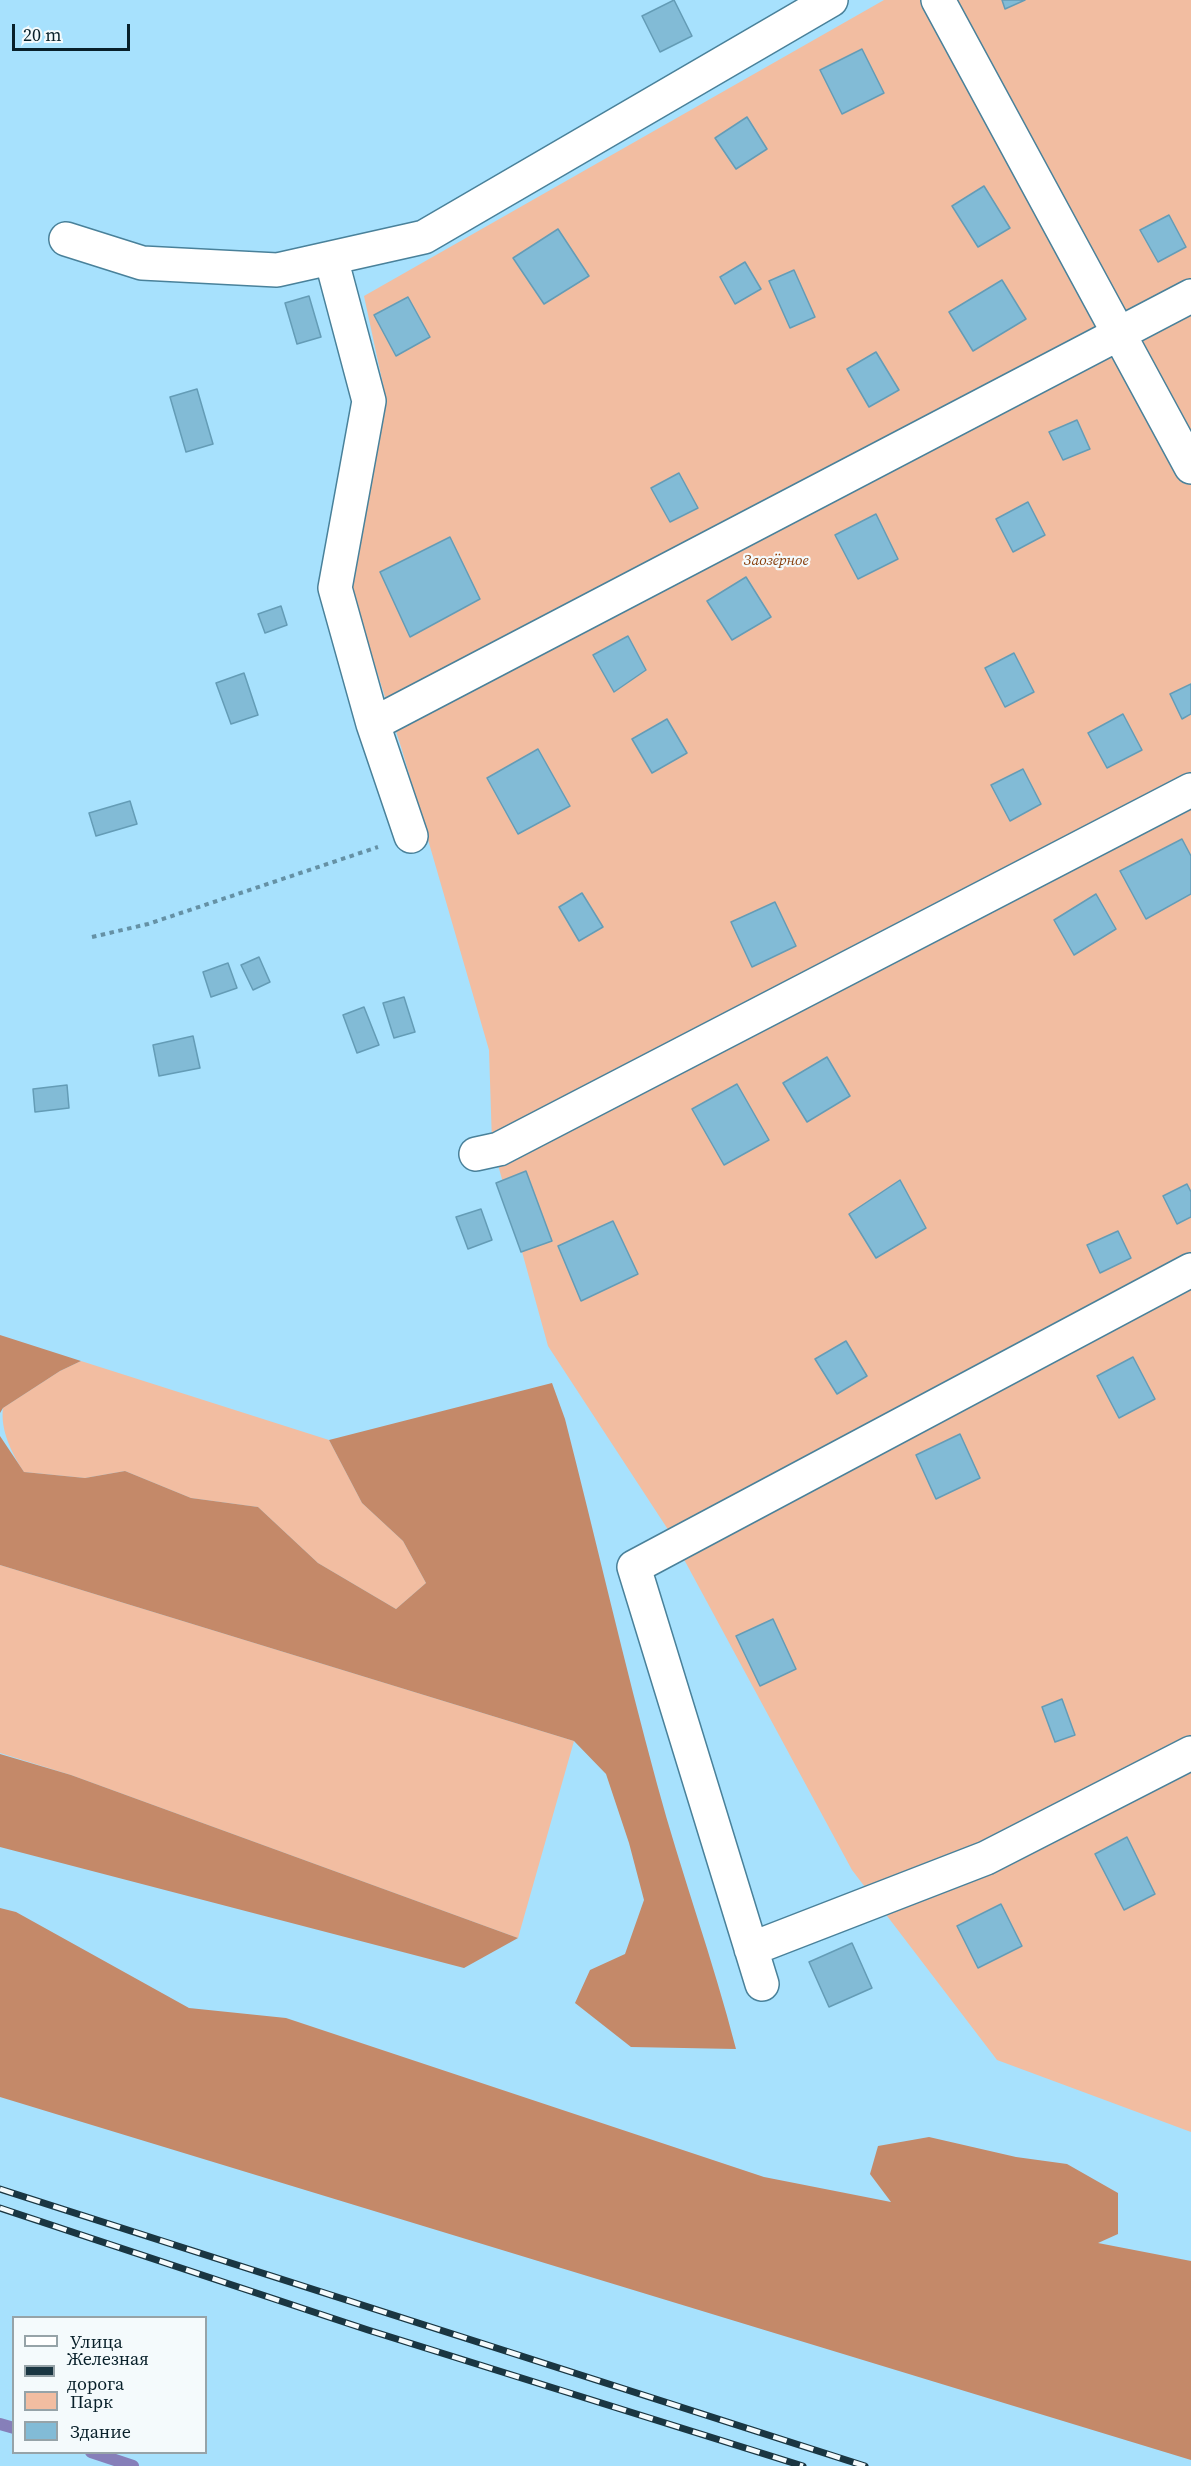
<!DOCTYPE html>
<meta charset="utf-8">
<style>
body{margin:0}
#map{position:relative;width:1191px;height:2466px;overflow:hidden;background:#a7e1fd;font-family:"Source Serif 4",serif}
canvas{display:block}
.legend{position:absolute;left:12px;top:2316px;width:195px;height:138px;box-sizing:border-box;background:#f4fafc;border:2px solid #96a3a8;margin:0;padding:8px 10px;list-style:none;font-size:18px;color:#08202a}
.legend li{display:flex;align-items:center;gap:12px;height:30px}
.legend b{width:30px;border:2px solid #96a3a8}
.scale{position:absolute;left:12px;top:24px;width:118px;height:27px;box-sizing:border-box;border:3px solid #08202a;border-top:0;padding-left:8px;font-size:18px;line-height:21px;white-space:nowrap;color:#08202a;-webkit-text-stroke:4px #f4fafc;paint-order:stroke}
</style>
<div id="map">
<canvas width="1191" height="2466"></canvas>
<ul class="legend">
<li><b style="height:8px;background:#fff"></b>Улица</li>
<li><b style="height:8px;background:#1a3642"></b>Железная дорога</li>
<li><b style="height:16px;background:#f2bda1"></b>Парк</li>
<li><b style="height:16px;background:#82bbd6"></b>Здание</li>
</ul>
<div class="scale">20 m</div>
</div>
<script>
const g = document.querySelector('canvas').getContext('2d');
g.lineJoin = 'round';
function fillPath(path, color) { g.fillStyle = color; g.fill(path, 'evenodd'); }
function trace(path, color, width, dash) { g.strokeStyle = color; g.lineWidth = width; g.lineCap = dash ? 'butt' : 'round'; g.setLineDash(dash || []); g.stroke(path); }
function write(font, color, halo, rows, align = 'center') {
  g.font = font + ' "Source Serif 4",serif'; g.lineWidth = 4.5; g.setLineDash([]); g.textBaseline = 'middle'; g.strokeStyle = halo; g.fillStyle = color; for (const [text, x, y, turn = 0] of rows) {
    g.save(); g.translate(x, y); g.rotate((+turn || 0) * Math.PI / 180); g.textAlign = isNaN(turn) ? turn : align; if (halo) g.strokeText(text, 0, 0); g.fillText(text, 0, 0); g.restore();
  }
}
fillPath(new Path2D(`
 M884,0H1191V2132L997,2060L852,1870L667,1528L548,1346L492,1143L489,1050L402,750L351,591L385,394L364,296Z
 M81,1361L329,1440L362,1503L403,1541L426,1583L396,1609L318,1563L258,1507L191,1498L125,1471L85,1478L24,1472C12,1454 0,1430 3,1408L60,1371Z
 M0,1565L574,1741L518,1938L71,1775L0,1753Z`), '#f2bda1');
fillPath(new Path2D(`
 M0,1335L81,1361L60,1371L3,1408L0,1413Z
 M552,1383L565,1419C596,1540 624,1663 657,1784C681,1873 713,1959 736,2049L631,2047L575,2003L590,1970L625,1954L644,1900L629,1843L606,1774L574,1741L0,1565V1436L24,1472L85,1478L125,1471L191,1498L258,1507L318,1563L396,1609L426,1583L403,1541L362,1503L329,1440Z
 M0,1754L71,1775L518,1938L464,1968L0,1847Z
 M0,1908L16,1912L189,2008L286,2018L764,2177L891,2202L870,2174L878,2146L929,2137L1016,2157L1067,2164L1118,2193V2234L1098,2243L1191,2261V2460L0,2097Z`), '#c48969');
trace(new Path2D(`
 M0,2424L14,2428
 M91,2452L133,2466`), '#867fb9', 12);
const building = new Path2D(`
 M674,0L692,36L660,52L642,16Z
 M1002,0H1025L1005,9Z
 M862,49L884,93L842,114L820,70Z
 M747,117L767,149L736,169L715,138Z
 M984,186L1010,228L978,247L952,206Z
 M1169,215L1186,247L1158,262L1140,230Z
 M558,229L589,276L544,304L513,258Z
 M745,262L761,289L735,304L720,277Z
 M794,270L815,317L790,328L769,281Z
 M1002,280L1026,319L973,351L949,312Z
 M309,296L321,337L297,344L285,303Z
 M408,297L430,337L396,356L374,315Z
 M876,352L899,390L869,407L847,369Z
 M197,389L213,444L186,452L170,397Z
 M1077,420L1090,449L1063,460L1049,432Z
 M679,473L698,508L670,522L651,488Z
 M1028,502L1045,535L1013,552L996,519Z
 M876,514L898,559L858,579L835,535Z
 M450,537L480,599L410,637L380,572Z
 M746,577L771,617L732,640L707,601Z
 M281,606L287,625L265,633L258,614Z
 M628,636L646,670L614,692L593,655Z
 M1014,653L1034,692L1005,707L985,668Z
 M244,673L258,715L231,724L216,683Z
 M1191,684V714L1182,719L1170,694Z
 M1123,714L1142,750L1107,768L1088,733Z
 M667,719L687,753L652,773L632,739Z
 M538,749L570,806L518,834L487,778Z
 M1023,769L1041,804L1010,821L991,785Z
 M130,801L137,824L96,836L89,813Z
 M1182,839L1191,856V894L1146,919L1120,871Z
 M582,893L603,927L579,941L559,907Z
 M1096,894L1116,929L1074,955L1054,920Z
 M775,902L796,946L752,967L731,922Z
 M259,957L270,982L253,990L241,965Z
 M228,963L237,988L211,997L203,972Z
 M404,997L415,1032L394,1038L383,1003Z
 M364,1007L379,1045L357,1053L343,1015Z
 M193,1036L200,1068L159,1076L153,1045Z
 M827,1057L850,1096L807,1122L783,1083Z
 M737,1084L769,1140L724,1165L692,1109Z
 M67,1085L69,1108L35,1112L33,1089Z
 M526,1171L552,1241L521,1252L496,1183Z
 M900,1180L926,1228L876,1258L849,1214Z
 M1187,1184L1191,1192V1217L1177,1224L1163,1196Z
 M481,1209L492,1240L468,1249L456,1217Z
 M613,1221L638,1274L581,1301L558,1246Z
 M1118,1231L1131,1258L1100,1273L1087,1245Z
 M846,1341L867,1376L837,1394L815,1359Z
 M1133,1357L1155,1399L1119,1418L1097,1376Z
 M960,1434L980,1478L936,1499L916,1455Z
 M773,1619L796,1669L760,1686L736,1636Z
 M1062,1699L1075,1735L1055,1742L1042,1707Z
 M1127,1837L1155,1894L1124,1910L1095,1854Z
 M1001,1904L1022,1946L978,1968L957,1926Z
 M852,1943L872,1988L829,2007L809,1962Z`);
fillPath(building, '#82bbd6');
trace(building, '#649cb6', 1.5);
const minor = new Path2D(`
 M938,0L1191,467
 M66,239L142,263L277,270L424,237L831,0
 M331,258L369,401L335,588L373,724L411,836
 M373,724L1191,296
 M476,1154L499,1149L1191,790
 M751,1949L986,1858L1191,1753
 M762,1984L634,1567L1191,1270`);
trace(minor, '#49819a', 36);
trace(new Path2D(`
 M92,937L148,924L378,847`), '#6591a5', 4, [4.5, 4.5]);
trace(minor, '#fff', 33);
const rail = new Path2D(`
 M0,2189L865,2466
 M0,2208L368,2330L803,2466`);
trace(rail, '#1a3642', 7);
trace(rail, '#f4fafc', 4.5, [14]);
write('italic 15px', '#883f0c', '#f4fafc', [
 ["Заозёрное",776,561]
]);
</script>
